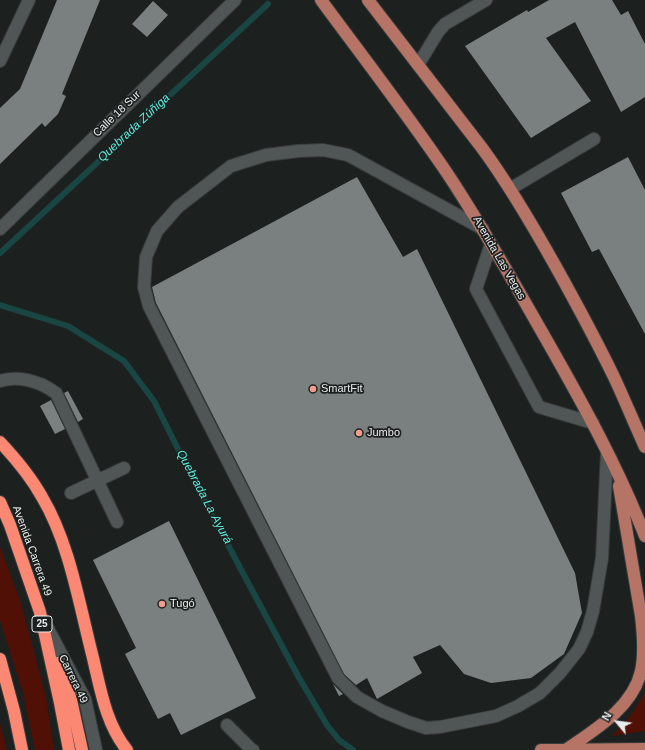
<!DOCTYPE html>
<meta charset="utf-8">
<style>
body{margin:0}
#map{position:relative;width:645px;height:750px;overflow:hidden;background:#1c2120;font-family:Helvetica,sans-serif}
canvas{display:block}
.north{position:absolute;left:597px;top:702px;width:40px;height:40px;-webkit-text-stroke:3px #1c2120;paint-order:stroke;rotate:299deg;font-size:11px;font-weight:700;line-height:16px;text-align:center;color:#e9ecec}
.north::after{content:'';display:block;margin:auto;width:14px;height:18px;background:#e9ecec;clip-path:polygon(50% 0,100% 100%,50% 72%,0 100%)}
</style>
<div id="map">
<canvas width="645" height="750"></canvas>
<div class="north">N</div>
</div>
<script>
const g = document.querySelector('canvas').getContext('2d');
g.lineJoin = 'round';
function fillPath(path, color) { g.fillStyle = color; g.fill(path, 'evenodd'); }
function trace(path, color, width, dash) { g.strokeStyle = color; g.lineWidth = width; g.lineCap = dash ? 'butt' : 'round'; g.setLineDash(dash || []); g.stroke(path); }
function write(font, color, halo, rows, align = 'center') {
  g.font = font + ' Helvetica,sans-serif'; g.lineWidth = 3.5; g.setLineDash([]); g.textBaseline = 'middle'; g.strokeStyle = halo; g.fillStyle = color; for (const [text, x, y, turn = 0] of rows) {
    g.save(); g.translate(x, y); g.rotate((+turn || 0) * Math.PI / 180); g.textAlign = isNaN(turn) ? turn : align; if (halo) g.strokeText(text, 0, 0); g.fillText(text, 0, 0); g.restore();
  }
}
fillPath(new Path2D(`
 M0,547L20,600L46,697L54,750H35L23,693L0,620Z
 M645,692V731L612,736L631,715Z
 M0,723L7,750H0Z`), '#501006');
trace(new Path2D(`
 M0,253L268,4
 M0,305L68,326L124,361L154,401L198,489L298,676L327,725L339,740L353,750`), '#194642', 6);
fillPath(new Path2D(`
 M57,0H100L62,94L66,96L58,114L45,127L42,123L0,164V108L20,89Z
 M549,0H612L621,15L628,11L645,44V97L621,112L575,22L546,38L591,101L531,138L465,46L527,10L528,12Z
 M153,1L168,15L147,37L132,24Z
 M628,157L645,190V334L599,249L592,252L561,193Z
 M357,177L403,257L417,249L575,573L582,613L564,654L531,678L491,683L464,674L440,645L413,657L422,673L377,699L367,678L356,685L344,674L156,303L152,287Z
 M68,391L83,419L78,422L64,393Z
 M51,400L65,429L55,434L40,406Z
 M169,521L256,698L181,735L170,713L158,719L125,654L136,648L93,560Z
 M333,684L343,694L339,696Z`), '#7a807f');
const minor = new Path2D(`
 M0,61L29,0
 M418,65L438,32L445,24L486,0
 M510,189L594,139
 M0,229L235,0
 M483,229L348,155L323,150L298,151L266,155L231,166L178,207L157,231L146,257L144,287L149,306L338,678L357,697L382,711L408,722L426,728L440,727L496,716L518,706L540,693L560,673L579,649L587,632L593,611L602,558L607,452
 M491,244L476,289L539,407L593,423
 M0,381C13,377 28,379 40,384C46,386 51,390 56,393L117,522
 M71,493L124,468
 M44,621L85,699L96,750
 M227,725L251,749L253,750`);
const major = new Path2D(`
 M321,0C363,57 407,114 447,173C483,227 514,283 546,339C583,404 618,467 645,536
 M368,0L482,148C510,186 533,226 556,267C576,303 595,338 613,375C624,398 634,423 645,447
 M567,749C596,729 633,707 641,671C645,653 643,633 641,616L619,486
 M541,750L645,749`);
const highway = new Path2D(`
 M0,442C16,459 31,477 42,497C69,542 79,603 92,654C100,686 105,723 127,750
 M0,502L10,525L40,612L60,703L69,750
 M0,659L14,711L22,750
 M58,663L71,700L82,750`);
trace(minor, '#393c3c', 14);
trace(major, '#393c3c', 14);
trace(highway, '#393c3c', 14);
trace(minor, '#505655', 12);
trace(major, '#b67467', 12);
trace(highway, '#fa8873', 12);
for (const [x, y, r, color] of [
 [313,389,4,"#f49d8c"],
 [359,433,4,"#f49d8c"],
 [162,604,4,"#f49d8c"]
]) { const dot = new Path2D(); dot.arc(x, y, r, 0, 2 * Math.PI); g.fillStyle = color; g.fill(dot); trace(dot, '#1c2120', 1.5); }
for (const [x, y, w] of [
 [42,624,20]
]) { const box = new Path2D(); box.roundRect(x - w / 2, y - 8, w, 16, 3); g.fillStyle = '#1c2120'; g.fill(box); trace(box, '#e9ecec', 1); }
write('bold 10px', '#e9ecec', null, [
 ["25",42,624]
]);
write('11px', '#e9ecec', '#1c2120', [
 ["Calle 18 Sur",117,114,-44],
 ["Avenida Las Vegas",499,258,60],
 ["Avenida Carrera 49",32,551,70],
 ["Carrera 49",73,679,64]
]);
write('11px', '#e9ecec', '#1c2120', [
 ["SmartFit",321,389],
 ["Jumbo",367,433],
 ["Tugó",170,604]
], 'left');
write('italic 12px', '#5feedf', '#1c2120', [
 ["Quebrada Zúñiga",134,128,-43],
 ["Quebrada La Ayurá",204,497,62]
]);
</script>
